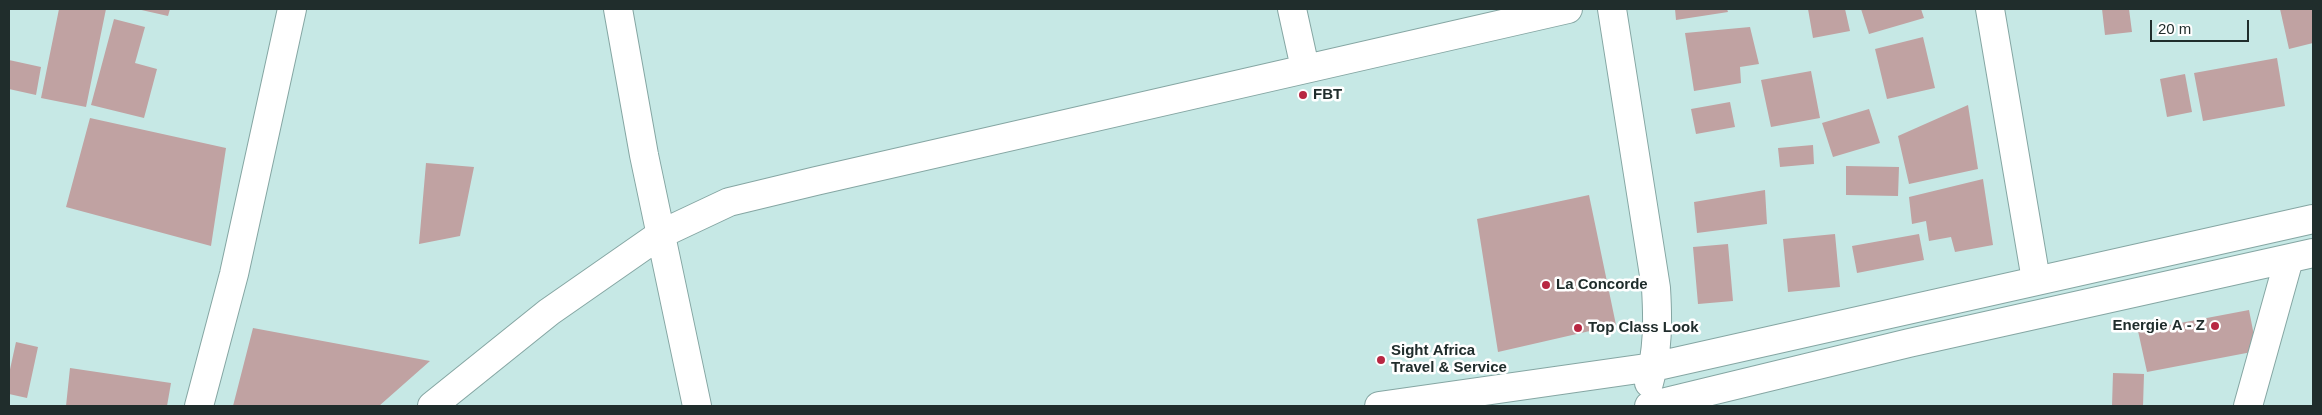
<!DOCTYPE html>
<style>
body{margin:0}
#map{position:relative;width:2322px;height:415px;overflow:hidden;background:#c6e8e5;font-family:Helvetica,sans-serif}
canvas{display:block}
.frame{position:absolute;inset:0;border:10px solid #202d2c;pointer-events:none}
.scale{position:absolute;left:2150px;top:20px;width:99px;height:22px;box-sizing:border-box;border:2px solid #202d2c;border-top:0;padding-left:6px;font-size:15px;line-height:18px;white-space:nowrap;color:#202d2c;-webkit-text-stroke:4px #fff;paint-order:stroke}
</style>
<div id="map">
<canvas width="2322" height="415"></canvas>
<div class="frame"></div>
<div class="scale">20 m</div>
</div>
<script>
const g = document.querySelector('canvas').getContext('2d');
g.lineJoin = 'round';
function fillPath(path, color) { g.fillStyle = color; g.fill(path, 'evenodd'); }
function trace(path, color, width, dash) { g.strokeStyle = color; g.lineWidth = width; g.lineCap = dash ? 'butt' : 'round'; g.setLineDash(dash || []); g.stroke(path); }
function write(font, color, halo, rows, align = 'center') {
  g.font = font + ' Helvetica,sans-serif'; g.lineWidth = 5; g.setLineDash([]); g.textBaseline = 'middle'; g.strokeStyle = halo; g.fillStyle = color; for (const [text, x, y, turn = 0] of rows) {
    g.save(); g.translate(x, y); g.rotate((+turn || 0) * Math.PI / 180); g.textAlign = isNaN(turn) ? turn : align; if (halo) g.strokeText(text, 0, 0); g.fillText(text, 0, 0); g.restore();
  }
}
fillPath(new Path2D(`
 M59,9H106L86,107L41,98Z
 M137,9H170L168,16Z
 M1675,9H1727L1728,12L1676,20Z
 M1808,9H1845L1850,31L1813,38Z
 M1861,9H1921L1924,18L1869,34Z
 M2102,9H2129L2132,32L2105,35Z
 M2280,9H2313V43L2289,49Z
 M114,19L145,27L135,63L157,69L144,118L91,105Z
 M1750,27L1759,64L1740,67L1741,83L1694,91L1685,33Z
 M1923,37L1935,88L1887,99L1875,49Z
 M2277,58L2285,106L2203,121L2194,73Z
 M9,60L41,67L36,95L9,89Z
 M1811,71L1820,118L1771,127L1761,80Z
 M2185,74L2192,112L2167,117L2160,79Z
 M1730,102L1735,127L1696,134L1691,109Z
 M1968,105L1978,169L1909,184L1898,136Z
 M1869,109L1880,143L1833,157L1822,123Z
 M90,118L226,148L211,246L66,207Z
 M1813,145L1814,164L1780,167L1778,148Z
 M426,163L474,167L460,236L419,244Z
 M1846,166L1899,167L1898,196L1846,195Z
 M1983,179L1993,245L1955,252L1951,237L1929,241L1926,221L1912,224L1909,197Z
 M1765,190L1767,224L1697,233L1694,202Z
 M1589,195L1616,325L1498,352L1477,219Z
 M1835,234L1840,287L1788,292L1783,239Z
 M1919,234L1924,260L1857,273L1852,246Z
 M1728,244L1733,301L1698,304L1693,247Z
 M2249,310L2257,351L2147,372L2138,331Z
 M253,328L430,361L379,406H233Z
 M16,342L38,347L27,398L9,394V374Z
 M70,368L171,383L167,406H66Z
 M2113,373L2144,374L2143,406H2112Z`), '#c0a2a2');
const street = new Path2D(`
 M618,9L644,155L697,406
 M1292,9L1305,68
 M1990,9L2036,280
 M199,406L234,274L292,9
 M432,406L549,312L661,234L729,202L816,181L1568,9
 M2248,406L2289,259`);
const secondary = new Path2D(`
 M1612,9L1656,288C1658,321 1658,351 1649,383
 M1379,406L1653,367L2313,219
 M1649,406L1909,343L2313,253`);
trace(street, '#85a6a3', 30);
trace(secondary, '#85a6a3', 30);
trace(street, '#fff', 28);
trace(secondary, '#fff', 28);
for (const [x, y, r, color] of [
 [1303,95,5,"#b82742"],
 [1546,285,5,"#b82742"],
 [2215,326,5,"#b82742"],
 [1578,328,5,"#b82742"],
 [1381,360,5,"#b82742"]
]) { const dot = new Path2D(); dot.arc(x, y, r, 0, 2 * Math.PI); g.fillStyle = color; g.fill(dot); trace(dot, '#fff', 2); }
write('bold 15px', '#202d2c', '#fff', [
 ["FBT",1313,95],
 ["La Concorde",1556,285],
 ["Energie A - Z",2205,326,"right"],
 ["Top Class Look",1588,328],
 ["Sight Africa",1391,351],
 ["Travel & Service",1391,368]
], 'left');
</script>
